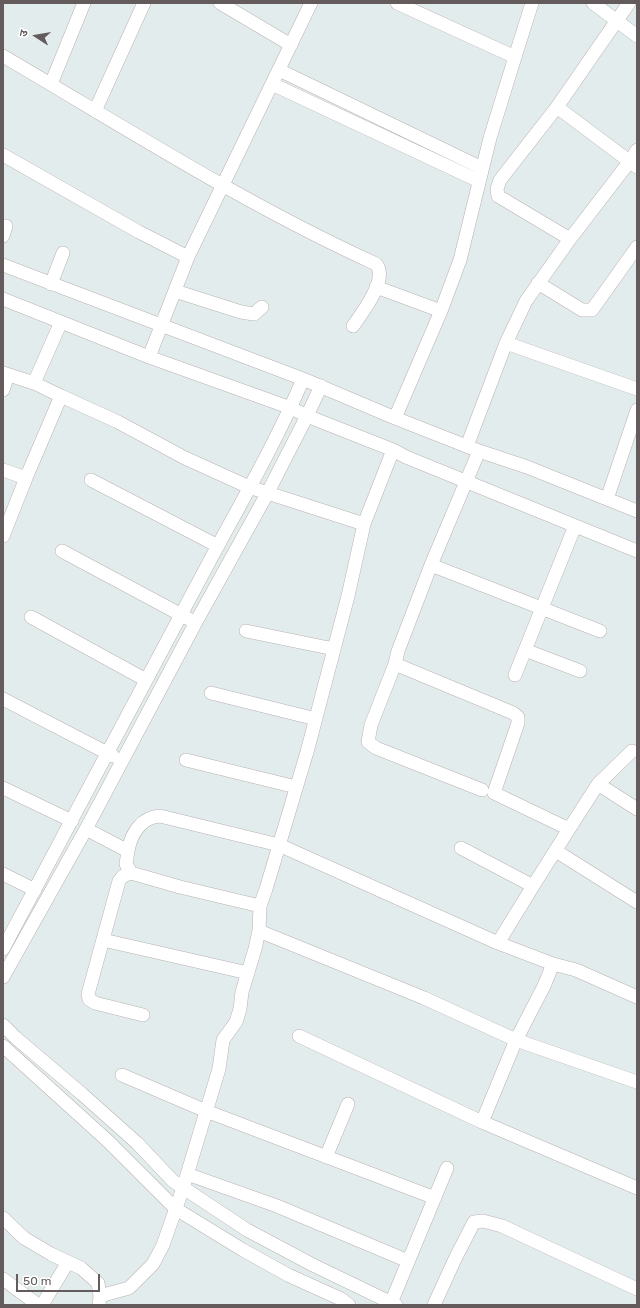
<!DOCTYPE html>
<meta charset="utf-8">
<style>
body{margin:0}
#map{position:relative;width:640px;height:1308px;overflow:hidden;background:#e3eced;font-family:Rubik,"Noto Sans Devanagari",sans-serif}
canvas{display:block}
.frame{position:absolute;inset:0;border:4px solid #635b5c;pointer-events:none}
.north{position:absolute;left:16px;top:16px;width:40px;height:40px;-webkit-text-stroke:3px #fff;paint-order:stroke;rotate:282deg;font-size:11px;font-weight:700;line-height:16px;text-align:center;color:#635b5c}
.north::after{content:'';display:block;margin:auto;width:14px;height:18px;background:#635b5c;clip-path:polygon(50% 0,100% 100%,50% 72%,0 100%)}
.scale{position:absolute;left:16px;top:1274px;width:84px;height:18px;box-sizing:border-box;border:2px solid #635b5c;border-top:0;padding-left:5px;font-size:12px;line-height:14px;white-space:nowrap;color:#635b5c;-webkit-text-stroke:3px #fff;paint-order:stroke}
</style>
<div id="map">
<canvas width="640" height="1308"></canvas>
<div class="frame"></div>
<div class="north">उ</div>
<div class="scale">50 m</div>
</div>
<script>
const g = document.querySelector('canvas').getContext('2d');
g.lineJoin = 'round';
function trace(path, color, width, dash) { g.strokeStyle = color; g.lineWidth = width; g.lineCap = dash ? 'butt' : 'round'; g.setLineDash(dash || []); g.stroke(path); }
const minor = new Path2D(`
 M220,3L291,45
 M397,3L515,57L532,3
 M593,3L637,36
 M629,3L557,107L637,167
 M3,56C126,128 246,205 376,264C389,279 362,313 353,326
 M279,70L482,168
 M51,84L84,3
 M272,84L479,181
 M557,107L500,180L497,189L498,196L570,239
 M95,111L144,3
 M3,155L139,232L188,257
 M3,236L6,226
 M3,265L303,379L395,418L479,451L527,467L637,511
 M538,283L582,310H592L637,247
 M51,284L63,253
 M376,287L441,311L395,418
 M175,291L241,312L254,314L262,307
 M3,299L149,357L291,408L307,416L393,450
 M441,311L460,260L490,138L515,57
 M506,343L637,389
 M149,357L188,257L311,3
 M3,373L34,383L61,322
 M3,390L8,375
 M61,396L118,422L185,458L249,487L364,524
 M467,446L506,343L526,301L570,239L630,161L637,150
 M3,470L26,478L61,396L34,383
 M91,480L218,546
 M607,499L637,410
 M3,536L26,478
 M62,551L189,619
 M431,565L600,631
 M31,617L146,680
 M246,631L334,649
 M525,650L580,671
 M395,664L371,725L368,742L376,748L482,790
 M515,675L575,526
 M211,693L316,719
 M3,699L113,756
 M186,760L296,787
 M598,784L632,751
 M3,788L72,821
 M86,829L128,851C131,834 141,817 160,816L279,845L498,943L553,964L576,970L637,997
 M569,829L598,784L637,809
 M461,848L533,886L569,829L494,793L518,723V717L513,713L395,664L398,651L431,565L479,451
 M128,851L126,864L131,873L180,887L260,906
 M556,851L637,902
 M131,873L123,876L119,881L88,994L89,999L95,1003L143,1015
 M3,874L35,890
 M259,931L424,998L516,1040L637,1082
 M103,940L248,973
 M498,943L533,886
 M3,949C71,821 140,694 207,566C240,504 276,443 303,379
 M553,964L544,986L516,1040L482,1122L637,1188
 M3,977L86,829L196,622L267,494L307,416L321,386
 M3,1025L16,1038L82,1094L137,1143L173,1181L247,1230L313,1265L396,1305
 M299,1036L482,1122
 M3,1046L109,1142L176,1209L243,1250L288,1275L341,1299L349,1305
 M122,1075L206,1111L435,1198
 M326,1157L348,1104
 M187,1174L277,1206L408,1261
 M3,1218L24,1238L51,1254L81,1268L98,1283L100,1296L99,1305
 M3,1279L38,1305
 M100,1296L129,1288L153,1264L163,1245L183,1188L219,1069L223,1040L236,1022L240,1009L242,992L255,949L259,931L260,906L266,889L307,752L348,596L364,524L393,450L406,457L637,551
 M391,1303L447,1168
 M42,1305L68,1262
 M434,1305L455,1259L474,1222L483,1221L502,1226L637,1289`);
trace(minor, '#b8b1b1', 14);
trace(minor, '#fff', 13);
</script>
